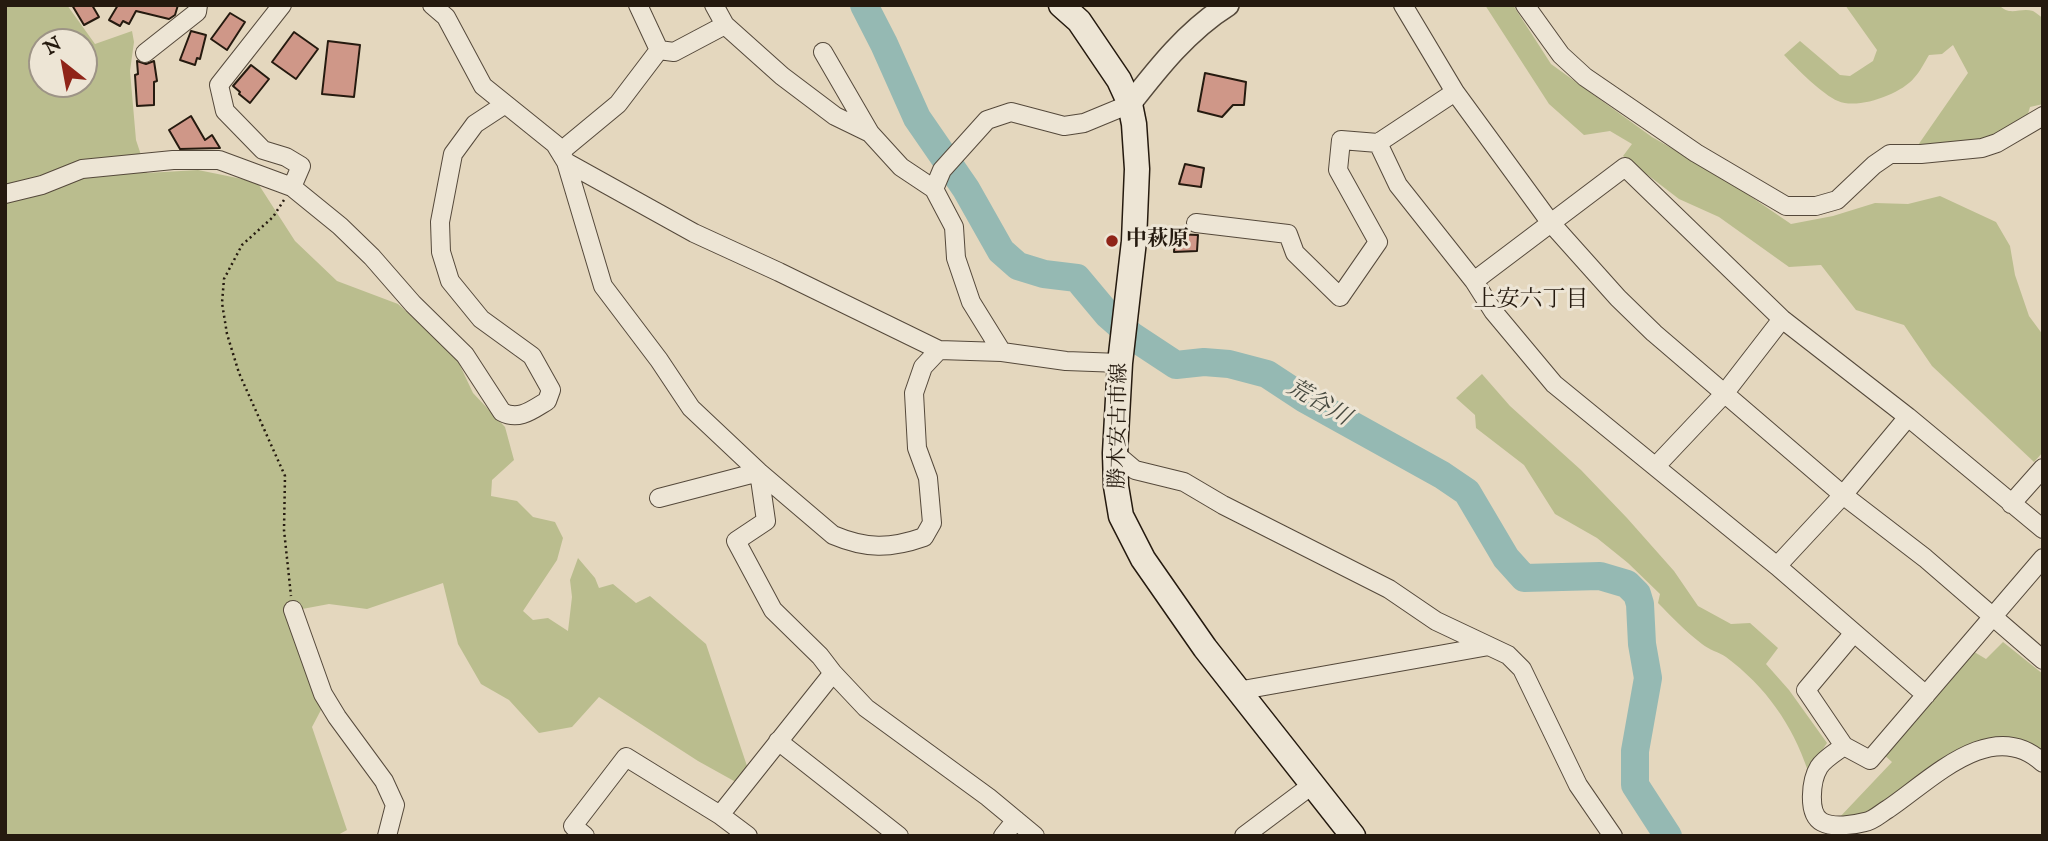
<!DOCTYPE html>
<meta charset="utf-8">
<style>
body{margin:0}
#map{position:relative;width:2048px;height:841px;overflow:hidden;background:#e4d7be;font-family:"IM FELL English",serif}
canvas{display:block}
.frame{position:absolute;inset:0;border:7px solid #251a0f;pointer-events:none}
.north{position:absolute;left:28px;top:28px;width:70px;height:70px;box-sizing:border-box;background:#ede5d5;border:2px solid #9d9486;border-radius:50%;rotate:329deg;font-size:19px;font-weight:700;line-height:28px;text-align:center;color:#251a0f}
.north::after{content:'';display:block;margin:auto;width:24px;height:32px;background:#8f2418;clip-path:polygon(50% 0,100% 100%,50% 72%,0 100%)}
</style>
<div id="map">
<canvas width="2048" height="841"></canvas>
<div class="frame"></div>
<div class="north">N</div>
</div>
<script>
const g = document.querySelector('canvas').getContext('2d');
g.lineJoin = 'round';
function fillPath(path, color) { g.fillStyle = color; g.fill(path, 'evenodd'); }
function trace(path, color, width, dash) { g.strokeStyle = color; g.lineWidth = width; g.lineCap = dash ? 'butt' : 'round'; g.setLineDash(dash || []); g.stroke(path); }
function write(font, color, halo, rows, align = 'center') {
  g.font = font + ' "IM FELL English","Noto Serif JP",serif'; g.lineWidth = 6; g.setLineDash([]); g.textBaseline = 'middle'; g.strokeStyle = halo; g.fillStyle = color; for (const [text, x, y, turn = 0] of rows) {
    g.save(); g.translate(x, y); g.rotate((+turn || 0) * Math.PI / 180); g.textAlign = isNaN(turn) ? turn : align; if (halo) g.strokeText(text, 0, 0); g.fillText(text, 0, 0); g.restore();
  }
}
fillPath(new Path2D(`
 M5,5H67L95,44L132,31L134,42L130,71L136,140L147,173L198,170L257,182L295,241L337,281L398,304L456,357L473,393L505,427L514,460L492,480L491,496L517,501L533,517L555,522L563,538L557,560L523,611L533,620L548,618L568,631L572,597L570,580L578,558L595,578L599,588L613,584L636,603L650,596L706,644L747,766L743,786L698,761L599,697L572,727L539,733L509,700L481,684L458,644L443,583L367,609L329,604L286,612L322,708L312,727L347,830L336,836H5ZM42,42H84V84H42Z
 M1485,5H1513L1551,64L1652,137L1722,177L1791,224L1833,216L1875,203L1908,204L1940,196L1996,222L2010,246L2015,275L2029,316L2043,335V452L2034,462L1932,366L1904,325L1856,310L1821,265L1789,267L1719,217L1679,199L1623,156L1632,144L1610,131L1584,135L1549,104Z
 M1845,5H1999C2010,17 2020,7 2033,11C2037,13 2039,16 2043,18V104L2030,107L2027,117L1991,140L1916,148L1968,73L1953,45L1942,54L1929,55C1924,63 1920,72 1914,78C1901,94 1858,110 1838,101C1823,95 1796,68 1784,55L1800,41L1840,75L1850,76L1873,61L1877,50Z
 M1482,374L1510,406L1581,470L1627,518L1674,571L1698,606L1731,624L1750,623L1778,648L1766,664L1789,690L1827,743L1808,771C1792,724 1766,687 1726,657C1719,652 1709,650 1702,644C1686,632 1672,617 1658,603L1660,594L1628,563L1597,538L1555,514L1524,465L1476,428L1475,415L1456,398Z
 M2003,642L2043,674V757L2004,742L1865,816L1837,820L1892,762L1882,753L1971,650L1986,659Z`), '#babd8e');
trace(new Path2D(`
 M864,5L884,44L917,118L966,189L1001,251L1018,266L1044,274L1077,278L1108,315L1132,336L1176,365L1204,362L1229,364L1267,374L1305,399L1442,475L1467,492L1506,558L1524,578L1600,576L1627,584L1637,594L1640,604L1642,644L1648,678L1635,751V785L1668,836`), '#95b9b3', 28);
const building = new Path2D(`
 M72,5H92L99,17L84,25Z
 M118,5H178L175,15L169,19L136,11L129,24L123,21L120,26L109,20Z
 M230,13L245,22L227,50L211,39Z
 M191,31L206,35L200,59L197,58L195,65L180,60Z
 M294,32L318,49L296,79L272,62Z
 M328,41L360,45L354,97L322,94Z
 M137,61L146,64L154,61L157,81L154,82V105L137,106L135,75L138,74Z
 M251,65L269,79L250,103L239,94L240,92L233,86Z
 M1205,73L1246,82L1244,105H1233L1222,117L1198,111Z
 M191,116L205,140L212,135L220,148L180,149L169,130Z
 M1185,164L1204,168L1201,187L1179,184Z
 M1175,234L1198,235L1197,251L1174,252Z`);
fillPath(building, '#cf9788');
trace(building, '#251a0f', 2);
const minor = new Path2D(`
 M282,5L219,85L225,111L263,150L286,157L301,166L292,187
 M432,5L446,17L483,86L555,144L566,162L603,286L659,360L691,408L759,472L833,535C866,549 890,549 924,537L932,523L928,478L917,448L914,393L923,367L939,350
 M638,5L659,50
 M714,5L725,25L782,76L835,116L870,133L901,167L934,189L954,227L956,258L971,302L1002,352
 M1403,5L1455,92L1550,222L1618,298L1654,333L1843,495L1925,558L2043,660
 M1525,5L1561,55L1585,77L1696,153L1786,206H1816L1837,200L1874,165L1890,154H1921L1982,148L1997,143L2043,116
 M823,52L870,133
 M145,53L197,12L198,5
 M1455,92L1378,143L1398,185L1474,281L1493,311L1554,384L1777,566L1926,695
 M560,152L618,104L659,50L674,52L725,25
 M566,162L694,233L779,272L939,350L1002,352L1066,361L1120,363
 M934,189L942,170L987,120L1011,112L1064,126L1084,123L1130,104
 M5,194L42,185L82,169L173,160H219L292,187L340,226L372,257L413,304L465,355L502,412C519,421 532,410 547,401L551,390L532,356L481,319L450,281L441,252L440,222L453,154L475,124L504,105
 M1196,223L1288,234L1295,253L1340,297L1378,242L1338,170L1341,140L1378,143
 M1474,281L1625,167L1782,319L1908,417L2043,529
 M1115,453L1135,470L1184,482L1223,505L1389,589L1436,621L1508,655L1522,669L1578,785L1613,836
 M1656,466L1724,394L1782,319
 M659,498L759,472L766,521L736,541L773,610L820,656L833,673
 M2011,504L2043,468
 M2043,558L1870,760L1844,746C1836,752 1824,759 1819,767C1811,780 1807,814 1822,822C1833,828 1854,825 1865,822C1873,821 1881,813 1888,809C1930,781 1992,715 2043,763
 M1777,566L1843,495L1908,417
 M293,610L323,694L337,717L384,781L395,805L387,836
 M1237,691L1489,646
 M778,741L899,836
 M1844,746L1806,690L1853,634
 M720,815L833,673L866,708L988,797L1035,836
 M585,836L573,826L626,757L720,815L748,836
 M1003,836L1016,820
 M1244,836L1312,785`);
const tertiary = new Path2D(`
 M1130,104C1158,68 1188,30 1228,5`);
const secondary = new Path2D(`
 M1061,5L1079,21L1119,80L1130,104L1134,124L1137,169L1134,241L1120,363L1115,453L1116,486L1121,516L1143,559L1205,648L1353,836`);
trace(minor, '#55493b', 20);
trace(tertiary, '#55493b', 24);
trace(secondary, '#251a0f', 27);
trace(new Path2D(`
 M284,200L273,217L242,245L224,279L222,303L227,334L239,373L285,476L284,530L291,596`), '#251a0f', 2.5, [2, 3.5]);
trace(minor, '#ede5d5', 18);
trace(tertiary, '#ede5d5', 21);
trace(secondary, '#ede5d5', 24);
for (const [x, y, r, color] of [
 [1112,241,7,"#8f2418"]
]) { const dot = new Path2D(); dot.arc(x, y, r, 0, 2 * Math.PI); g.fillStyle = color; g.fill(dot); trace(dot, '#ede5d5', 2.5); }
write('bold 21px', '#251a0f', '#ede5d5', [
 ["中萩原",1126,241]
], 'left');
write('21px', '#251a0f', '#ede5d5', [
 ["勝木安古市線",1120,426,-89]
]);
write('23px', '#251a0f', '#ede5d5', [
 ["上安六丁目",1531,301]
]);
write('italic 23px', '#474a40', '#ede5d5', [
 ["荒谷川",1318,404,30]
]);
</script>
